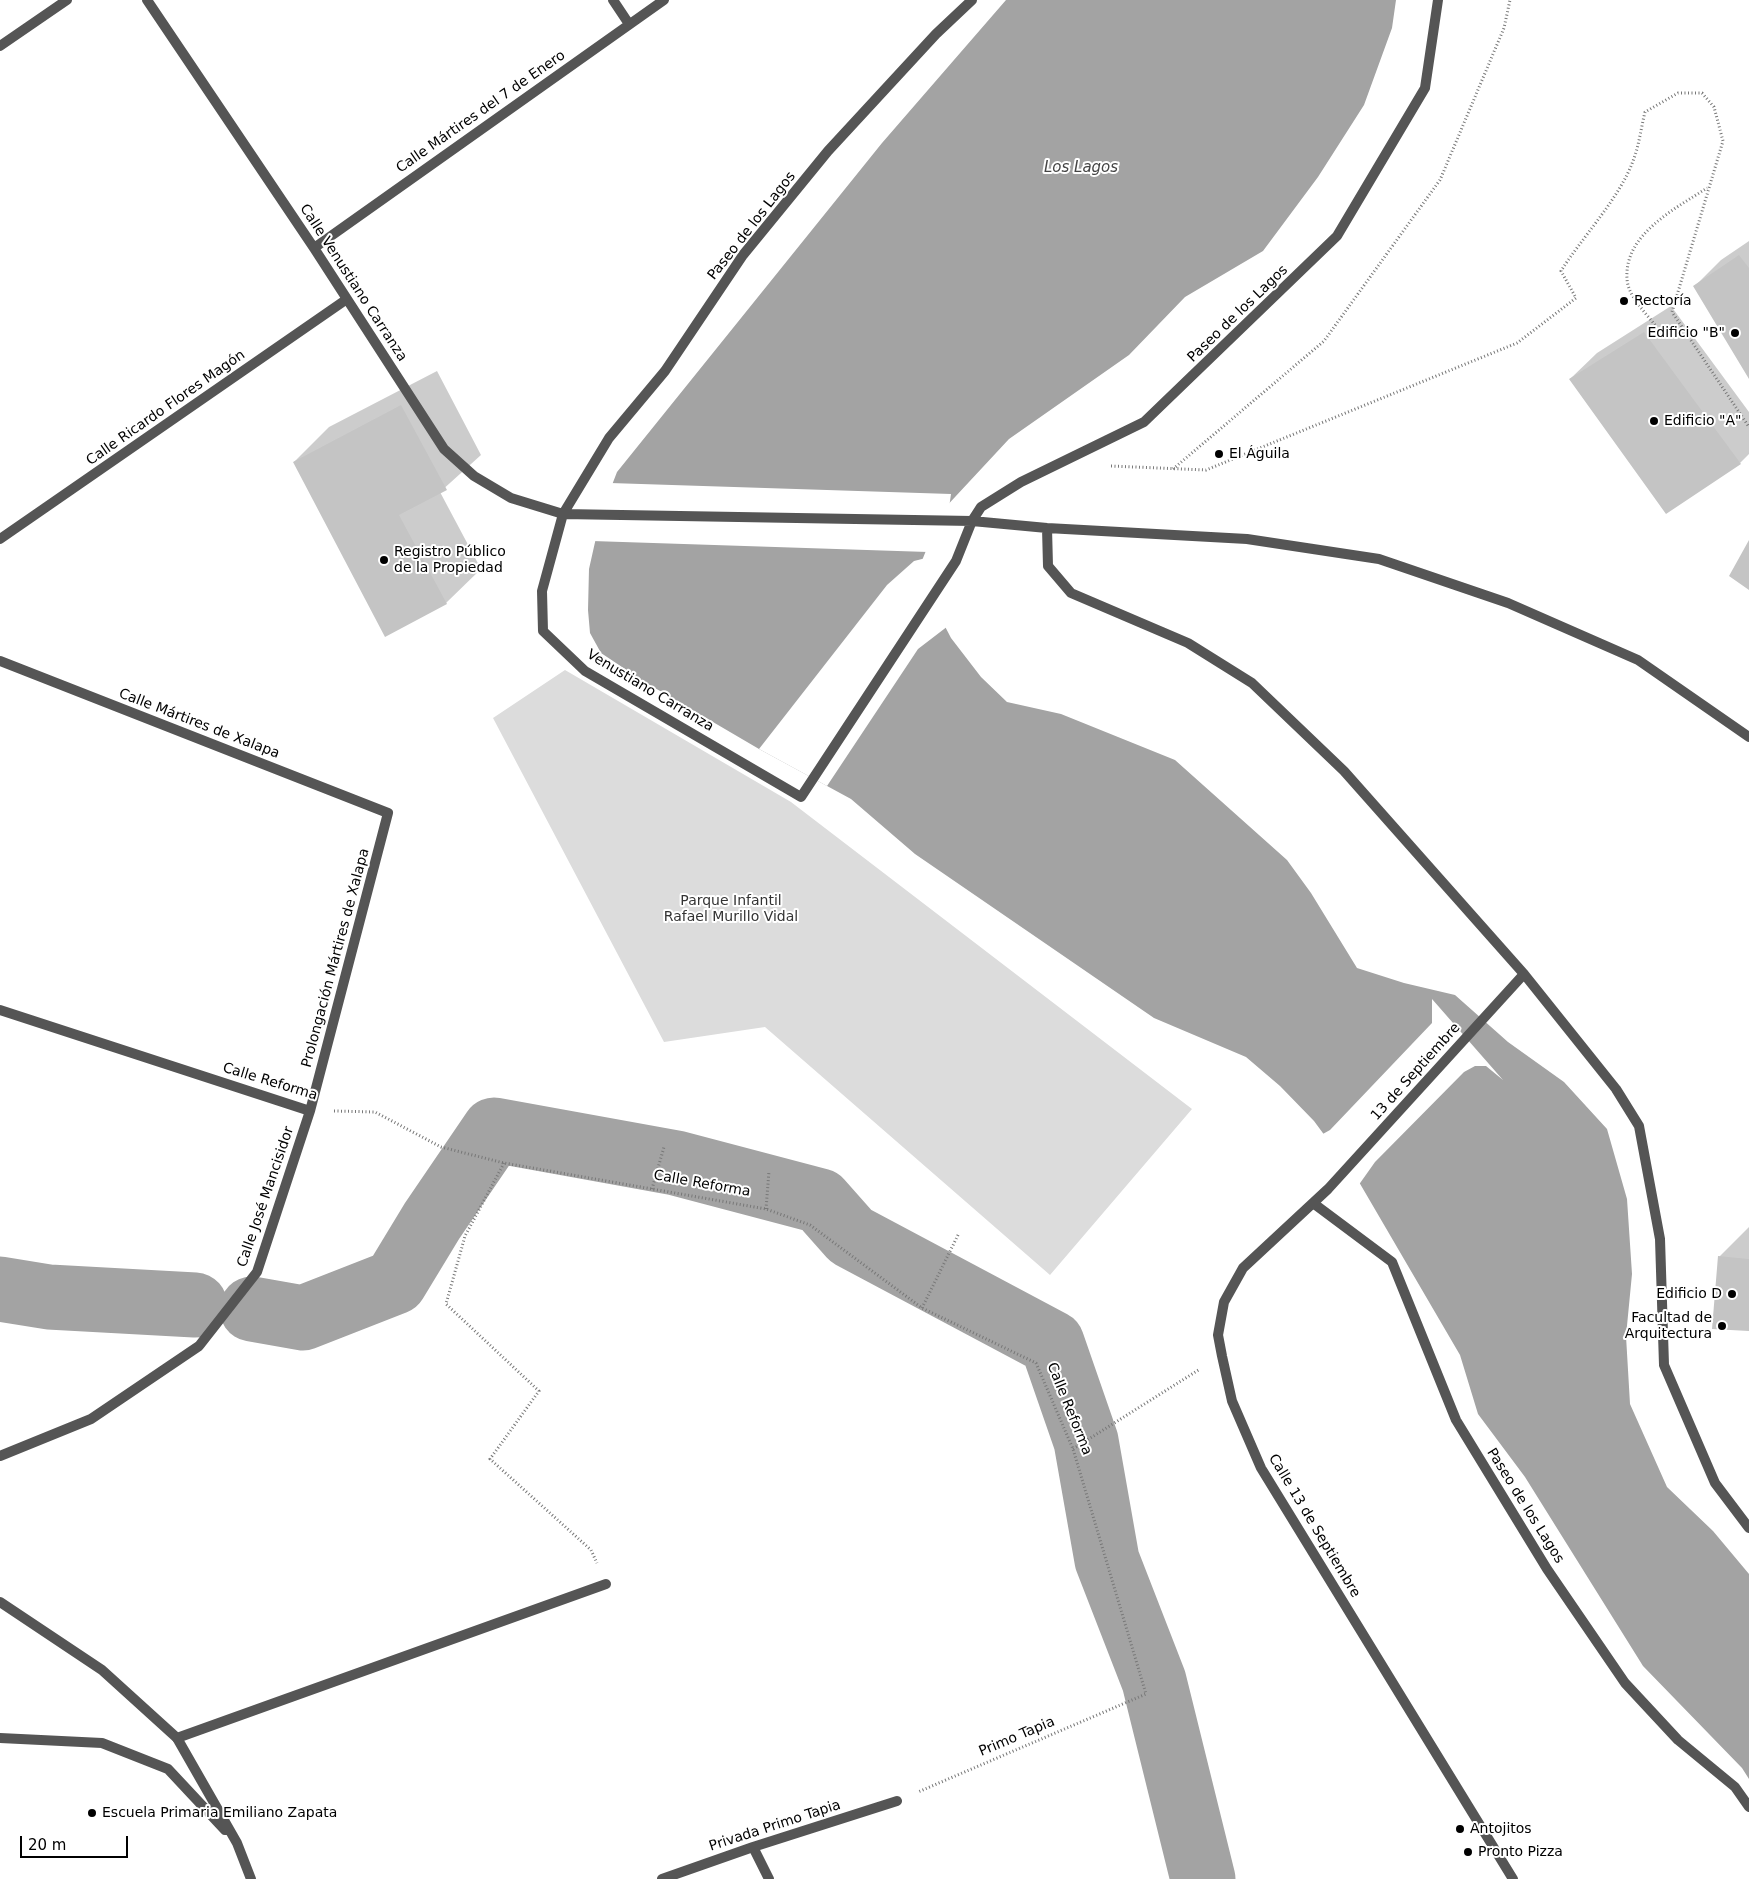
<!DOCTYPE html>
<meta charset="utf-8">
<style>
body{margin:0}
#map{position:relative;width:1749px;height:1879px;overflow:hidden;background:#fff;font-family:"DejaVu Sans",sans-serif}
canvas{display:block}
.scale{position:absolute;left:20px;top:1836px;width:108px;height:22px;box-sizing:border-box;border:2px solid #000;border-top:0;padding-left:6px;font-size:15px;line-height:18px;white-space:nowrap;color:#000;-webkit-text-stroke:4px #fff;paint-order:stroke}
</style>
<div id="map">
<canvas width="1749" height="1879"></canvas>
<div class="scale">20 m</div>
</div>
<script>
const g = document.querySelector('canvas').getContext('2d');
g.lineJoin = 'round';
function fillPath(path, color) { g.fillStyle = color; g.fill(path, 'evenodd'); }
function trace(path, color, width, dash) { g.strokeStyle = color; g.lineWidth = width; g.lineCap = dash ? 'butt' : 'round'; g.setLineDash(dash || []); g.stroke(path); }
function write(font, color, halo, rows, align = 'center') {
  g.font = font + ' "DejaVu Sans",sans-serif'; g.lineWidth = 4; g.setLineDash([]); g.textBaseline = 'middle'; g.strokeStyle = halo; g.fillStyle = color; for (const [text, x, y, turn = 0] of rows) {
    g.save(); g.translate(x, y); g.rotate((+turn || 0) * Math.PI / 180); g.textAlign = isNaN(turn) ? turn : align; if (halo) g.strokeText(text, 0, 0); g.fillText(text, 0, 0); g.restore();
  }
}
fillPath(new Path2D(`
 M565,670L791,802L1192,1109L1050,1275L765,1027L664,1042L493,718Z`), '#dcdcdc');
fillPath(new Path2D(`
 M1006,0H1396L1392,28L1364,105L1318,177L1263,251L1185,297L1129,355L1009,439L942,511L921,563L923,584L951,638L981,677L1007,702L1061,714L1175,760L1287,860L1311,893L1357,968L1404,983L1455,995L1508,1042L1564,1082L1607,1129L1627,1199L1632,1274L1626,1336L1630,1404L1667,1487L1713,1531L1749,1574V1779L1742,1768L1643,1666L1525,1477L1478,1414L1460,1355L1359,1182L1314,1121L1280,1086L1246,1057L1154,1018L915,854L851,799L759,749L643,681L601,653L590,633L588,610L589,569L602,511L617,472L882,143Z`), '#a3a3a3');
fillPath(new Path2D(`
 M610,483L951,494L949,508L944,513L928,552L592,541L599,511Z
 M926,558L923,564L925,583L948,626L918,649L827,786L759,749L887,585L914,561Z
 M1432,999L1503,1080L1486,1066H1475L1464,1072L1375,1162L1358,1186L1321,1135L1330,1130L1432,1023Z`), '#fff');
fillPath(new Path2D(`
 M1749,241V377L1695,286L1721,260Z
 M1671,306L1749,412V454L1740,463L1570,379L1597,353Z
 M437,371L481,455L440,492L481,569L446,603L294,462L329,427Z
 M1749,1227V1330L1719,1257Z`), '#0003');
trace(new Path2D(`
 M0,1289L49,1297L195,1305
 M252,1309L303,1318L395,1282L432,1221L494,1130L676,1163L820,1201L851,1236L1052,1343L1086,1441L1107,1560L1154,1681L1203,1879`), '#a3a3a3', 65);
fillPath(new Path2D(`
 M1739,255L1749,268V379L1693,286Z
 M1644,332L1741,464L1666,514L1569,379Z
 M401,405L447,490L399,515L447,604L385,637L293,462Z
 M1749,540V590L1729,576Z
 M1718,1256L1749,1259V1331L1712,1329Z`), '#c4c4c4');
trace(new Path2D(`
 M1655,325C1645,312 1628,296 1627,279C1624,234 1675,209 1707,188
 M1111,466L1206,470L1517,343L1576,298L1561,271C1583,236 1619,199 1633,161C1639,146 1641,128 1645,112L1678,93H1702L1714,107L1723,141L1672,312L1749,427
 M1173,469L1324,341L1440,180L1504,28L1510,0
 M334,1111L375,1112L441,1147L504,1163L766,1209L810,1225L922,1308L1036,1363L1073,1449L1146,1694L918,1792
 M504,1163L465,1236L446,1304L539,1391L490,1459L591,1550L597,1563
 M652,1189L664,1147
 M766,1209L769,1171
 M922,1308L959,1233
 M1073,1449L1200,1369`), '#777', 3, [1, 2.5]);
trace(new Path2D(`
 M177,1738L606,1584`), '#555', 10);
trace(new Path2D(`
 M147,0L314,248L444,449L474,476L511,498L563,514L972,521L1047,528L1247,539L1379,559L1508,603L1638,660L1749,737
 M613,0L629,24
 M972,0L936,34L828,151L743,255L665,371L609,438L563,514L542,591L543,631L585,671L801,797L956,561L972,521L981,507L1021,482L1144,422L1337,236L1425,88L1438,0
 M0,46L67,0
 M314,248L664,0
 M1047,528L1048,566L1071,593L1188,643L1252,683L1344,771L1524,974L1616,1089L1639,1126L1660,1239L1664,1365L1715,1483L1749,1528
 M0,539L347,299
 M0,661L388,813L310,1111L257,1272L199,1346L91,1419L0,1456
 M0,1010L310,1111
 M1313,1203L1392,1262L1456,1420L1547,1569L1625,1683L1678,1740L1735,1787L1749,1807
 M0,1602L102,1670L177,1738L237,1843L251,1879
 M0,1738L102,1743L168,1769L225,1830
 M753,1847L769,1879
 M662,1879L753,1847L897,1801
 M1513,1879L1261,1468L1232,1401L1222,1356L1218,1335L1224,1302L1243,1268L1328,1189L1524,974`), '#555', 10);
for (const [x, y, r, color] of [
 [1624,301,5,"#000"],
 [1735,333,5,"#000"],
 [1654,421,5,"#000"],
 [1219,454,5,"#000"],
 [384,560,5,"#000"],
 [1732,1294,5,"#000"],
 [1722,1326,5,"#000"],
 [92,1813,5,"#000"],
 [1460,1829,5,"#000"],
 [1468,1852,5,"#000"]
]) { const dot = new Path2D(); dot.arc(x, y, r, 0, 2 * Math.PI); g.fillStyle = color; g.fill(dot); trace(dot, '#fff', 2); }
write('14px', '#000', '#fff', [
 ["Calle Mártires del 7 de Enero",481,112,-35],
 ["Paseo de los Lagos",752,226,-52],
 ["Calle Venustiano Carranza",353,283,57],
 ["Paseo de los Lagos",1238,314,-44],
 ["Calle Ricardo Flores Magón",166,408,-35],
 ["Venustiano Carranza",650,691,31],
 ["Calle Mártires de Xalapa",199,724,21],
 ["Prolongación Mártires de Xalapa",336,958,-75],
 ["13 de Septiembre",1416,1072,-48],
 ["Calle Reforma",270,1082,17],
 ["Calle Reforma",702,1184,10],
 ["Calle José Mancisidor",266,1197,-71],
 ["Calle Reforma",1069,1409,68],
 ["Paseo de los Lagos",1525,1506,58],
 ["Calle 13 de Septiembre",1314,1526,59],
 ["Primo Tapia",1017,1737,-23],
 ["Privada Primo Tapia",775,1826,-18]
]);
write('14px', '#000', '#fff', [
 ["Rectoría",1634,301],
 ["Edificio \"B\"",1725,333,"right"],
 ["Edificio \"A\"",1664,421],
 ["El Águila",1229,454],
 ["Registro Público",394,552],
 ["de la Propiedad",394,568],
 ["Edificio D",1722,1294,"right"],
 ["Facultad de",1712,1318,"right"],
 ["Arquitectura",1712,1334,"right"],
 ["Escuela Primaria Emiliano Zapata",102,1813],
 ["Antojitos",1470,1829],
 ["Pronto Pizza",1478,1852]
], 'left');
write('14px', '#333', '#fff', [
 ["Parque Infantil",731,901],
 ["Rafael Murillo Vidal",731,917]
]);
write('italic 15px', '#444', '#fff', [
 ["Los Lagos",1081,168]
]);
</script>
